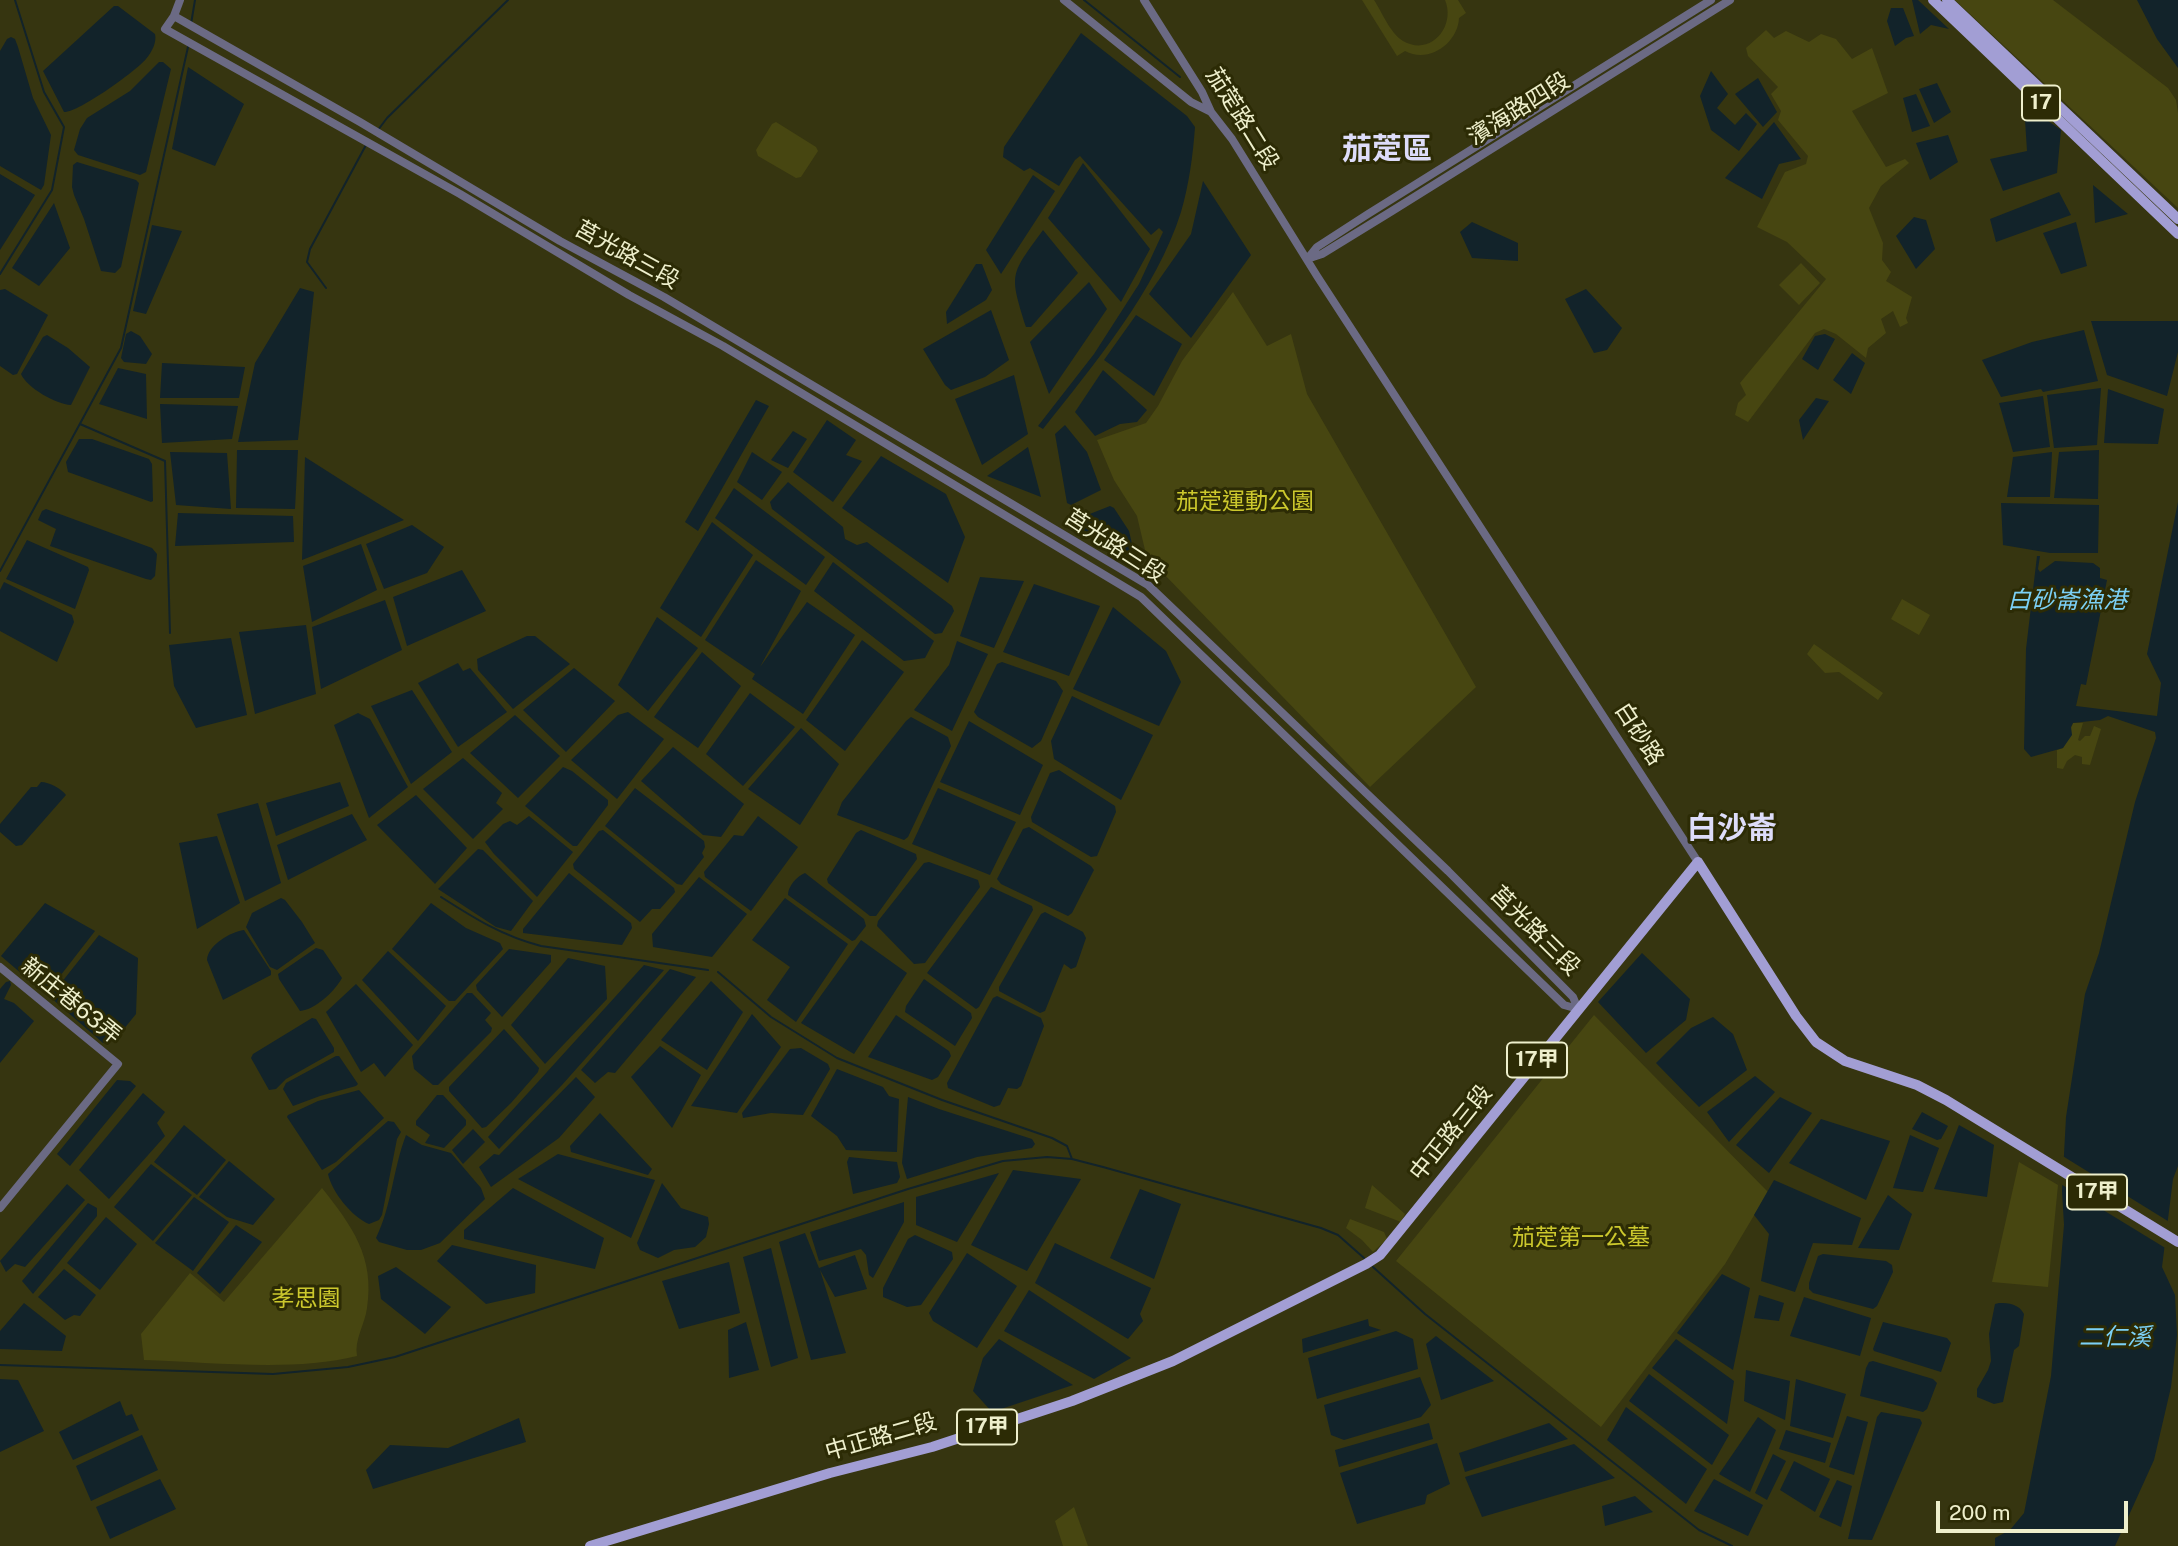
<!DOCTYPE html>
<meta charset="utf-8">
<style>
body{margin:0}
#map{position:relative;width:2178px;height:1546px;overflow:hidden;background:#363510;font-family:"Public Sans",sans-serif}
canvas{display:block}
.scale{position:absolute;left:1936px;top:1501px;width:192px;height:32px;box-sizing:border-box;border:4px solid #eeefcc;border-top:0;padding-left:9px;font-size:21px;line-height:24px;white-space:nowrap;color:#eeefcc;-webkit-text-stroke:5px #2c2b05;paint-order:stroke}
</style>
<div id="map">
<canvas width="2178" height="1546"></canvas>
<div class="scale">200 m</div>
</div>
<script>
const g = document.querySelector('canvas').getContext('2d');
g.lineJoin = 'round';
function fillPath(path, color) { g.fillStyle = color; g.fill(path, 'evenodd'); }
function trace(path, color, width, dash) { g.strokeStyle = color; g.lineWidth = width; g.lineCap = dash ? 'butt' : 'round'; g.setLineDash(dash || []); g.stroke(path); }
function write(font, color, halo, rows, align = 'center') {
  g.font = font + ' "Public Sans","Noto Sans TC",sans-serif'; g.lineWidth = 6; g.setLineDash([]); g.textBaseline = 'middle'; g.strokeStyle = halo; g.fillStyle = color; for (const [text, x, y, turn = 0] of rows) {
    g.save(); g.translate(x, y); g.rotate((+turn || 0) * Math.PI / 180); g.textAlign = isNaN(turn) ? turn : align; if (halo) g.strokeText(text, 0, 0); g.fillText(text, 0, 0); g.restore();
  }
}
fillPath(new Path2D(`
 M1362,0H1374C1382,12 1390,33 1403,41C1431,57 1456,26 1445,0H1458L1466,13L1459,18C1458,43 1429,64 1405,51L1397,56Z
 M1955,0H2053L2168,88L2176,100L2178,113V208Z
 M1766,30L1774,38L1786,31L1809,42L1821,34L1836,39L1852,59L1872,48L1888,93L1852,111L1886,167L1905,159L1909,163L1881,186L1869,208L1883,243L1882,260L1891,272L1886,281L1912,297L1906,318L1908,323L1900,327L1893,311L1881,319L1886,333L1868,348L1866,358L1836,334L1824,329L1815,333L1748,422L1735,415L1738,403L1746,395L1740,383L1826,279L1787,242L1757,227L1785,172L1806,164L1808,156L1778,120L1781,111L1771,94L1778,87L1748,56L1746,48Z
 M776,122L816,147L818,151L801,177L796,178L758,156L756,150L772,124Z
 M1801,263L1820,283L1799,305L1779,285Z
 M1233,292L1267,346L1291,334L1307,394L1476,687L1370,787L1161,571L1145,550L1137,516L1114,480L1097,440L1146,423L1158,406L1182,361Z
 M1902,599L1930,615L1919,635L1891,619Z
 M1814,644L1883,693L1878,700L1839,672L1825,673L1807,654Z
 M2073,723H2083L2078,740L2080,741L2085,736H2090L2094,726L2101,729L2090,765L2082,764V757L2075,755L2067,761L2063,769L2057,768V750L2063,748Z
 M1594,1015L1768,1192L1725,1264L1601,1427L1396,1261Z
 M2019,1162L2058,1185L2048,1287L1992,1282Z
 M1372,1185L1405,1214L1401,1222L1365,1208Z
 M322,1188C352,1226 375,1257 367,1308C365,1324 354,1340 357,1356C294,1372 210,1362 144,1360L141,1334L190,1273L224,1302Z
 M1350,1219L1384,1232L1387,1239L1373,1252L1362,1240L1346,1228Z
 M1074,1507L1088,1546H1063L1055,1521Z`), '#474611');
fillPath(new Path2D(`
 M1912,0H1918L1949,29L1931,25L1920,34Z
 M2137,0H2178V68L2157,39Z
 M114,6H118L155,34C157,42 152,52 146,59C136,71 78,113 64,112L43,71Z
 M1891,8H1903L1914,36L1906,38L1895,46L1887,21Z
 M1081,33L1187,116L1195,127C1193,155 1189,185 1181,212C1157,289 1093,366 1043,429L1038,426L1094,354L1139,284L1163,232L1159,228L1151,235L1080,156L1075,160L1059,186L1030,168L1024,171L1003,157L1004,147Z
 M11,37L15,39L18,47L33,98L51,135L44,185L41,190L0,166V51L7,39Z
 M159,62H163L171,69L146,172L140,175L78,155L74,150L80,129L87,118L130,91Z
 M188,67L244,104L215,166L172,149Z
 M1711,71L1728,94L1717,108L1735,125L1746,113L1757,124L1739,151L1711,130L1700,96Z
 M1758,78L1777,112L1763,127L1735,94Z
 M1937,83L1951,112L1934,123L1919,89Z
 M1916,94L1930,126L1912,132L1903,98Z
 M2024,104L2061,130L2057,173L2003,191L1990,159L2027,151Z
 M1774,122L1801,159L1779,164L1762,199L1725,178Z
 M1948,135L1958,162L1930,180L1916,143Z
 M77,162L136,180L139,183L121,267L115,273L101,271L84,219L74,195L72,187L73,165Z
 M1083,163L1150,249L1121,302L1048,218Z
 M0,174L35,195L0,250Z
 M1033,175L1055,191L1001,274L986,250Z
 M1203,181L1251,255L1191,338L1149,294L1191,234Z
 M2093,185L2128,214L2095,223Z
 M2059,192L2071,215L1996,242L1990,219Z
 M54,203L70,248L39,286L12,268Z
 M1914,217L1926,220L1935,249L1916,269L1896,236Z
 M1472,222L1518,243V261L1472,258L1460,232Z
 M2076,222L2087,266L2061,274L2043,233Z
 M152,225L182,231L146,314L133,311Z
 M1043,230L1078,273L1031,327H1026C1009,272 1010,276 1043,230Z
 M976,264H982L992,290L986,300L947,324L946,312Z
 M1089,282L1107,309L1049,394L1030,342Z
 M300,288L314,292L298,440L238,442L255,363Z
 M5,289L48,315L17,374L13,375L0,366V290Z
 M1586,289L1622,328L1607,350L1594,353L1565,299Z
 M991,310L1009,360L985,377L951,390L945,385L923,349Z
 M1136,315L1182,344L1154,396L1104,360Z
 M2091,321H2178V352L2167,396L2107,375Z
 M2084,330L2098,381L2043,392L2041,389L2001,397L1982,360L2032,342Z
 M131,331L140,336L152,354L146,364L124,362L121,358L126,334Z
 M1825,334L1835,339L1818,370L1802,359L1815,336Z
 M47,335L68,348L90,367L71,405C56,404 27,388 21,374L43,337Z
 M1852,353L1865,363L1851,394L1833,380Z
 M162,363L245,367L239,398H160Z
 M118,368L146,374L147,419L99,404Z
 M1103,370L1147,410L1137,422L1120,424L1095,436L1075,412Z
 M1014,375L1028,434L982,465L955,399Z
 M2101,388L2097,445L2054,448L2047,395Z
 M2108,389L2164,409L2158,444L2104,443Z
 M2043,396L2050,447L2013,452L1999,403Z
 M1816,398L1829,401L1803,440L1799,420Z
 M756,400L769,406L698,531L685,522Z
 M160,404L238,406L232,439L162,443Z
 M827,420L856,440L846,455L862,461L833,502L793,472Z
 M1065,425L1087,452L1101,490L1071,505L1067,503L1055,434Z
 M793,431L807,439L788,468L771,460Z
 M79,439H92L149,459L152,464L153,501L151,502L68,472L66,462Z
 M1028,447L1041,497L987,476Z
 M237,450H298L295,509L236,508Z
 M2099,450L2098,499L2054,498L2059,452Z
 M170,452L227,453L231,509L176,505Z
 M752,452L782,472L762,500L737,482Z
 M2052,452L2050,497H2007L2013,457Z
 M881,456L946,494L965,537L948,583L842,508Z
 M305,457L404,520L302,560Z
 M788,482L843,527L845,539L857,545L867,542L952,606L954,611L942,633L935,634L772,509L770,502Z
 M734,488L825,557L806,585L715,518Z
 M2178,502V1166L2173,1179L2162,1267L2175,1295L2177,1335L2171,1387L2154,1460L2115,1546H1995V1538L2010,1530L2024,1513L2051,1376L2064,1225L2062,1191L2066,1117L2085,994L2099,953L2135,802L2156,738L2155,732L2108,716L2100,720L2073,723L2071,727L2072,735L2063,748L2031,757L2024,749L2026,649L2037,556H2040L2038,569L2040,572L2055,561L2093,563L2100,568V578L2107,580L2086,685L2081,684L2076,706L2157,716L2161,683L2147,654Z
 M2001,503L2099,505L2098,553H2050L2003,545Z
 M1110,506L1114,508L1129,531L1136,561L1075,525L1077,519Z
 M46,509L152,548L157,554L155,576L151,580L146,579L50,546L56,529L38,520L42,511Z
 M178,513L293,516L294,542L175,546Z
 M712,522L753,555L701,637L660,608Z
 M412,525L444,547L427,573L384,589L366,544Z
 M27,540L88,567L89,570L75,609L6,579Z
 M361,544L377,590L312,622L303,566Z
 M756,560L801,591L760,667L807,602L855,635L803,714L752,679L755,674L705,640Z
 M833,562L934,641L925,658L904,661L814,591Z
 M462,570L486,611L407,646L393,597Z
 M980,577L1024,581L994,648L960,636Z
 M4,582L72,615L74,622L57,662L0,631V590Z
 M1034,584L1100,606L1069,676L1003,652Z
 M385,600L402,650L321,689L312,627Z
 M1113,607L1166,651L1181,682L1159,726L1073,689Z
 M657,617L698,648L648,711L618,685Z
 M306,625L316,694L255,714L239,632Z
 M527,636H535L570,664L513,709L478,670L477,659Z
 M231,638L247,715L196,728L174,686L169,645Z
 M862,640L904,672L845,751L806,720Z
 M957,641L988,654L952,731L914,710L949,665Z
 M702,652L741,686L698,748L654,717Z
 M1002,662L1056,681L1063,691L1041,741L1032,748L978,717L974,712L997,664Z
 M458,663L463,671L470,668L507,712L458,747L418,683Z
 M574,668L615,701L566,752L523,710Z
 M412,690L452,752L411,784L371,706Z
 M750,693L795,727L743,786L706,754Z
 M1072,696L1153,735L1121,800L1054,759L1051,741Z
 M628,712L664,739L617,799L571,760L618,715Z
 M358,713L370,719L408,787L369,818L334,725Z
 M515,715L560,756L518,798L470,753Z
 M911,717L948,737L951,746L908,837L904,840L837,815L842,802L906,721Z
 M969,721L1043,765L1020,815L940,782Z
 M801,728L839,764L800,825L748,789Z
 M673,747L744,804L721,837L703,835L641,781Z
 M463,758L502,793L496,803L503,809L473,839L423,789Z
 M563,767L572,771L608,800V805L577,846H573L525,806Z
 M1059,770L1115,806L1116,812L1097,856L1091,857L1032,822L1031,817L1050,773Z
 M41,782C49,782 62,789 66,795L22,845L16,846L0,832V824L31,787H37Z
 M340,782L349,806L276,836L266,803Z
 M635,788L704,841L705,847L702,853L704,857L682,885L677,884L605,826Z
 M938,788L1016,822L990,875L912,844Z
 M416,795L467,848L435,884L377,825Z
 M258,803L281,883L245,901L217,814Z
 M352,814L367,840L288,880L277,845Z
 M529,816L573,852L537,897L494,854L485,842L503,824L510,821L517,825Z
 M758,816L798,847L751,911L705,877L704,872L734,835L743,836Z
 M1029,827L1091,866L1094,870L1072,913L1068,916L1001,884L997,879L1023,829Z
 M603,830L674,888L675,892L660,909H652L640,922L574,869L573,864L599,831Z
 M861,830L916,854L917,859L876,916H870L828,883L827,879L856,833Z
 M217,836L240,903L197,929L179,843Z
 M478,849L483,850L533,901L511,931L496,927L438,889Z
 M929,862L978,880L980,887L925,963L914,964L877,926L878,921L924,863Z
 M569,873L631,923L632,928L622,945L523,933V929Z
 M805,873L864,919L866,926L855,940L852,941L788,895C788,886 797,876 805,873Z
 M699,877L747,914L712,957L653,947L652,934Z
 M991,887L1032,906L1033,910L979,1007L976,1009L927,973Z
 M281,898L285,900L302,922L315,943L277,970L270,967L246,927L252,913Z
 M785,898L848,944L796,1022L767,1000L790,967L752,940Z
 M45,903L95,931L50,989L44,993L1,956Z
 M431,903L466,928L500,943L503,949L455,1001H449L392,949Z
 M1045,912L1083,932L1086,938L1076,967L1071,969L1064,964L1045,1011L1040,1013L999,991V987L1041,914Z
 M244,930L271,971V975L223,1000L207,960C208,945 230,932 244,930Z
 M99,935L138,958L136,1014L115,1040L103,1043L50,997Z
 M861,940L907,973L854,1054L801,1023Z
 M316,948L323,950L342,978C335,991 315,1010 300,1011L279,979L278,974Z
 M509,949L551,955V962L502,1017L477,990L476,985Z
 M388,951L446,1006L418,1041L362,980Z
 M1642,953L1690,999L1686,1020L1646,1053L1598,1002Z
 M568,958L605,966L607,999L545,1064L511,1025Z
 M644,965L664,970L562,1085L499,1149L488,1137Z
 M670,969L696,977L615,1073L608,1072L595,1083L581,1070Z
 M924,979L971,1013L972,1018L955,1046L905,1012L906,1006Z
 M10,981L11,985L4,999L14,1003L34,1021L0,1063V989L6,982Z
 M711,981L743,1012L707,1070L661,1040Z
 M356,984L413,1045L385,1077L374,1063L361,1072L326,1012Z
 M467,993H472L491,1013L485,1020L492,1028L491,1032L438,1085H433L414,1069L412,1056Z
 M997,996L1041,1018L1044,1026L1021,1086L1017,1089L1008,1088L1000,1105L994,1107L948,1088L947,1083L993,998Z
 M752,1014L781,1047L737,1113L691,1106Z
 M896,1015L949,1051L951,1056L938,1077L932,1080L868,1057Z
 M1713,1017L1733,1034L1747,1070L1699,1107L1656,1063L1691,1028Z
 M312,1018L316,1019L334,1048V1052L286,1079L276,1089L269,1090L251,1058L253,1054Z
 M504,1029L539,1068L538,1072L511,1103L486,1127L482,1128L449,1091V1087Z
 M660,1046L701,1075L672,1128L631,1077Z
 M801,1048L828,1064L830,1069L803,1115L771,1113L743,1118L742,1113L790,1049Z
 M336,1056H339L358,1084L356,1086L320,1096L293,1106L283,1089L286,1083Z
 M837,1069L883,1087L889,1096L899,1099L897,1152L846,1150L837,1136L811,1116Z
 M1755,1076L1775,1092L1729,1142L1707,1112Z
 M576,1077L595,1097L559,1138L491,1187L479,1167L494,1154L499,1155Z
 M117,1080L130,1081L136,1086L70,1166L57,1154Z
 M359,1090L384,1118L336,1162L322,1170L287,1117L288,1115L318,1101Z
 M143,1093L165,1112L157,1123L165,1136L109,1199L79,1170Z
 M437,1095H443L466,1120V1125L444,1148L425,1143L430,1135L416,1125V1121Z
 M908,1097L939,1109L1032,1139L1035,1144L1032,1148L977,1157L907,1179L902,1163Z
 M1780,1097L1812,1113L1769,1173L1736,1145Z
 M1922,1112L1948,1126L1941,1139L1937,1140L1912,1129Z
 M600,1113L652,1169L648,1175L571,1152L570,1146Z
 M1821,1119L1890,1141L1866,1200L1789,1163Z
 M388,1121L394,1122L401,1132L397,1139L382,1215L379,1220L369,1224C352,1217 332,1192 328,1174Z
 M184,1125L226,1160L197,1195L154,1162Z
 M1959,1125L1994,1145L1987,1197L1934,1189Z
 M473,1129L485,1142L463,1164L452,1150Z
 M406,1135L422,1145L451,1153L481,1188L485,1199L440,1243L421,1250H407L379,1242L376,1238C392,1205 393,1169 406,1135Z
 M1910,1135L1939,1148L1923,1192L1893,1188Z
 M558,1154L655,1180L631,1238L518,1179Z
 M849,1157L897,1162L900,1177L897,1183L853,1194L847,1162Z
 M229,1161L275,1199L253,1225L227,1217L199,1197Z
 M151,1164L192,1195L153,1241L114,1207Z
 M1013,1170L1081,1179L1027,1271L971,1245Z
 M999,1173L957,1242L916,1225V1197Z
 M1774,1180L1861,1218L1852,1245L1813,1243L1795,1292L1761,1281L1769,1234L1754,1215Z
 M662,1183L681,1208L708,1217L709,1224L706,1237L695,1247L674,1250L658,1258L640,1250L637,1243Z
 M67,1184L85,1200L25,1267L15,1264L6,1272L0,1261Z
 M513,1188L604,1238L595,1269L464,1239V1230Z
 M1140,1189L1181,1204L1154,1279L1110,1258Z
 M1888,1195L1912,1214L1899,1250L1858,1248Z
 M194,1197L229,1222L193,1271L155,1243Z
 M904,1202V1222L873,1278L869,1275L866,1255L861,1249L819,1261L810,1232Z
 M88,1203L97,1208V1216L33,1294L22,1281Z
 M106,1217L137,1244L100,1290L67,1263Z
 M236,1225L262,1242L220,1294L197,1273Z
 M805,1233L819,1268L855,1255L867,1289L835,1297L820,1270L846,1353L811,1360L779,1242Z
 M915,1235L952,1252L953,1259L921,1305L907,1307L883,1297V1288L908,1239Z
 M1055,1243L1151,1288L1140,1314L1143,1321L1128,1339L1035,1283Z
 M452,1245L536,1265L535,1293L486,1304L437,1261Z
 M771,1248L798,1358L771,1367L743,1257Z
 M967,1253L1017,1286L977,1348L933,1321L929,1313Z
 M1823,1254L1886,1261L1892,1265L1893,1272L1877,1306L1873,1309L1813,1293L1809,1289V1283L1818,1256Z
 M729,1262L740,1313L679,1329L662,1281Z
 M396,1267L451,1307L425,1334L381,1299L378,1276Z
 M64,1269L96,1295L80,1316L74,1315L65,1320L38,1297Z
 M1722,1274L1750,1288L1733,1370L1677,1333Z
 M1029,1290L1131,1358L1094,1379L1004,1331Z
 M1759,1295L1784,1303L1779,1321L1754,1318Z
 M1804,1297L1871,1318L1860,1356L1790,1336Z
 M24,1303L66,1336L62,1351L0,1349V1331Z
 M1999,1303C2009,1303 2019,1304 2024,1314L2019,1346L2014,1350L2003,1402L1994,1404L1977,1397V1389L1988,1370L1991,1361L1989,1334L1995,1304Z
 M1368,1319L1369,1326L1381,1330L1303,1353L1302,1339Z
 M746,1322L759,1370L729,1378L728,1330Z
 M1883,1322L1947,1338L1951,1343L1941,1372L1874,1351L1873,1349Z
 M1396,1331L1413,1339L1418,1369L1317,1399L1308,1358Z
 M1436,1336L1494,1381L1441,1400L1426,1344Z
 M999,1339L1073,1385L992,1412L973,1391L983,1358Z
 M1676,1339L1734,1381L1727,1424L1652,1368Z
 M1873,1361L1933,1379L1937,1383L1927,1409L1923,1412L1860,1396L1866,1368L1869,1362Z
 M1746,1370L1790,1381L1785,1420L1744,1401Z
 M1649,1374L1729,1435L1712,1465L1629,1401Z
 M1420,1377L1431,1405L1421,1417L1344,1440L1331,1435L1324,1405Z
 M0,1379L18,1380L44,1431L0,1452Z
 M1796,1379L1846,1394L1833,1438L1790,1426Z
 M120,1401L126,1416L132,1414L139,1430L73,1460L59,1432Z
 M1626,1407L1707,1469L1686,1504L1607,1440Z
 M1881,1412L1920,1419L1922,1423L1872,1540L1848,1539L1877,1417Z
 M1847,1416L1868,1422L1854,1475L1829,1467Z
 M1758,1417L1776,1430L1750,1492L1719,1474Z
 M519,1418L526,1442L373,1489L366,1470L390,1445L448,1448Z
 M1429,1423L1433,1439L1339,1467L1335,1450Z
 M1549,1423L1568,1439L1465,1472L1459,1453Z
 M1786,1430L1831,1443L1825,1463L1779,1449Z
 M142,1435L158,1470L91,1501L76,1466Z
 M1437,1443L1450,1484L1427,1495L1425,1504L1357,1524L1340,1473Z
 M1574,1444L1615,1478L1482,1517L1465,1477Z
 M1773,1454L1786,1461L1767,1500L1755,1493Z
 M1794,1461L1830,1479L1815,1512L1780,1490Z
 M160,1479L176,1509L110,1539L96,1507Z
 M1714,1479L1763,1505L1748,1536L1694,1511Z
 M1837,1480L1852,1486L1841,1527L1819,1517Z
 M1635,1496L1653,1512L1605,1526L1602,1506Z`), '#12232a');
fillPath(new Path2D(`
 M2061,1155L2171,1223L2167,1249L2059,1183Z`), '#363510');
trace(new Path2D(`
 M1084,0L1180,77
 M191,24L195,0
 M378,130L387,118L508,0
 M0,274L52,190L64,127L44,92L15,0
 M326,288L307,262L310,249L366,145
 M80,424L165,461L170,633
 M0,571L121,348L188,47
 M441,897C474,918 502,936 541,946L708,970
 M718,972L771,1017L837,1058L942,1100L1052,1138L1067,1146L1072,1159
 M1373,1267L1425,1314L1699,1530L1732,1546
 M0,1365L273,1374L348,1367L395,1357L908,1189L1003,1161L1047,1157L1072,1159L1103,1167L1321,1228L1338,1235L1364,1258`), '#12232a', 2);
trace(new Path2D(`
 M180,0L174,16L165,29L460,194L629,295L723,346L1141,597L1564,1005L1578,1009
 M1064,0L1191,102L1211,112
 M1144,0L1202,92L1211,112L1232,139L1317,276L1698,862
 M174,16L360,122L560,241L664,297L1148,585L1448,871L1573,997L1578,1009
 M1309,257L1317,247L1368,214L1711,0
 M1307,259L1322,254L1392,211L1730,0
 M0,967L118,1064L0,1208`), '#6b6a84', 8);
trace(new Path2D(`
 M1933,0L2178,234
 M1947,0L2178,219
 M590,1546L830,1473L932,1447L1072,1401L1173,1361L1366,1264L1380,1255L1698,862L1796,1016L1816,1042L1845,1061L1917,1085L1946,1100L2178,1242`), '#a29ed4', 10);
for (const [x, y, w] of [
 [2041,103,38],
 [1537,1060,60],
 [2097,1192,60],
 [987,1427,60]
]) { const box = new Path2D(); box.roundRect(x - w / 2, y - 17.5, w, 35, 5); g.fillStyle = '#2c2b05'; g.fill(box); trace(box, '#eeefcc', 2); }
write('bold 21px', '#eeefcc', null, [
 ["17",2041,103],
 ["17甲",1537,1060],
 ["17甲",2097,1192],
 ["17甲",987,1427]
]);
write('23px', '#eeefcc', '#2c2b05', [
 ["濱海路四段",1519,109,-32],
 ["茄萣路二段",1242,119,58],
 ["莒光路三段",627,255,29],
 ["莒光路三段",1115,546,33],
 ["白砂路",1639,734,57],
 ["莒光路三段",1535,931,45],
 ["新庄巷63弄",71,1001,39],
 ["中正路三段",1451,1133,-51],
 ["中正路二段",881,1437,-16]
]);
write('23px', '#ccc82d', '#2c2b05', [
 ["茄萣運動公園",1245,502],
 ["茄萣第一公墓",1581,1238],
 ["孝思園",306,1299]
]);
write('italic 24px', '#7cd1f6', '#2c2b05', [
 ["白砂崙漁港",2067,601],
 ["二仁溪",2115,1338]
]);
write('bold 30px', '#dddcf9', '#2c2b05', [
 ["茄萣區",1387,150],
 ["白沙崙",1732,829]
]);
</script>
